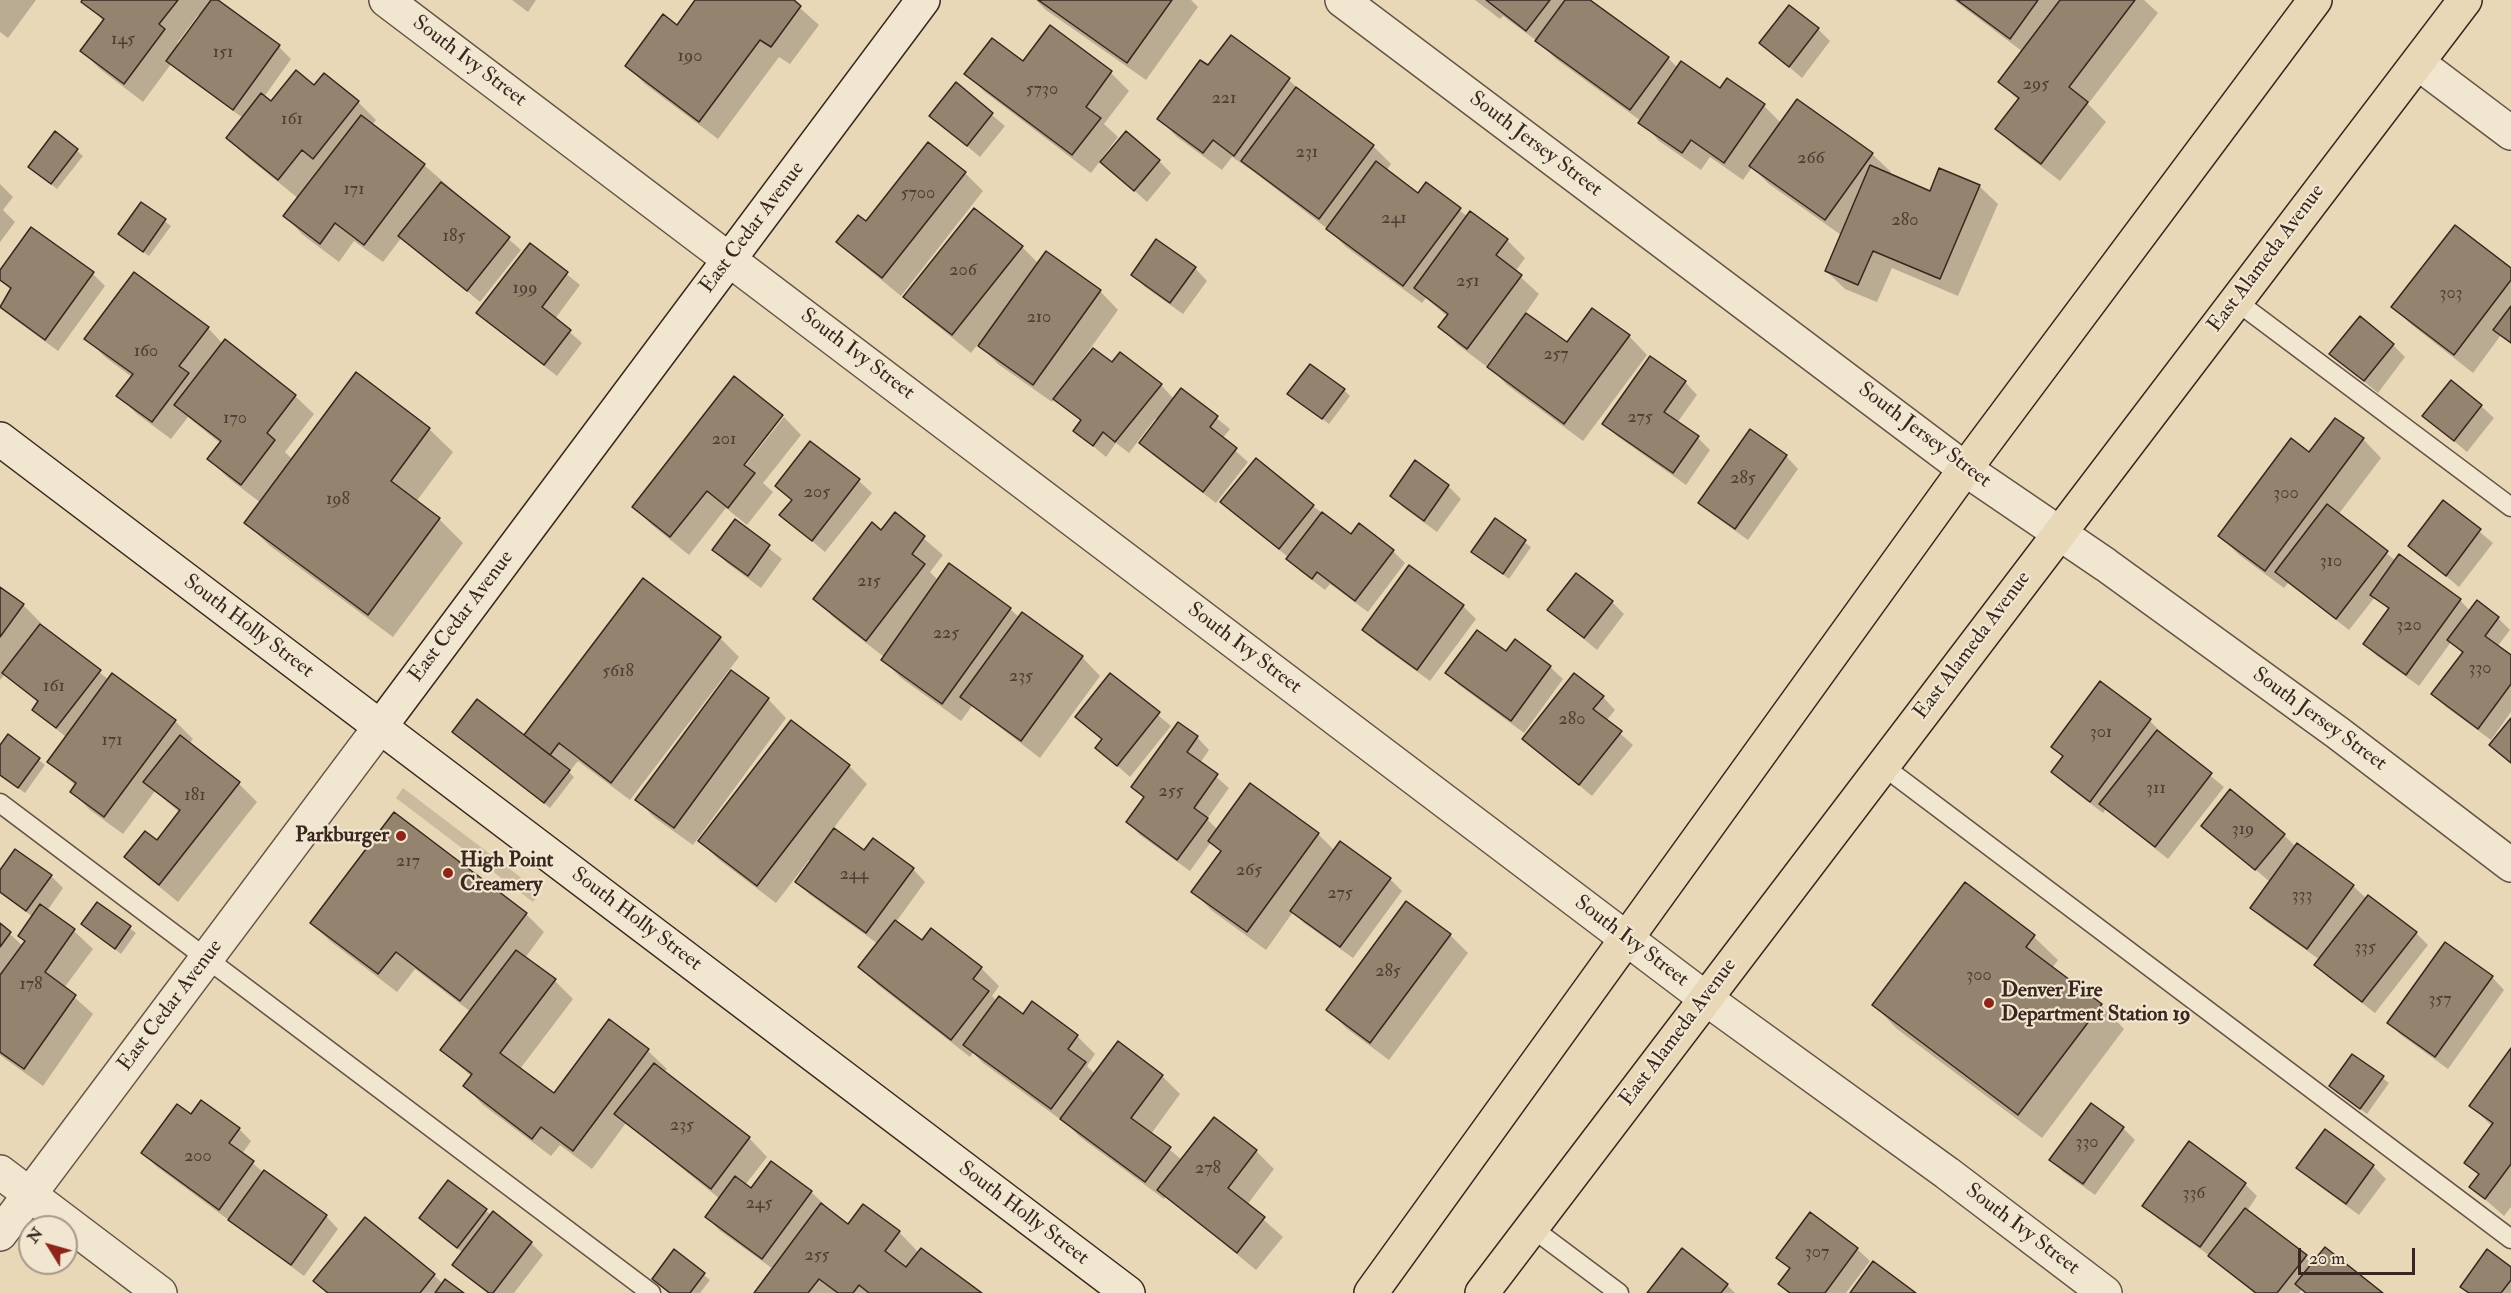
<!DOCTYPE html>
<style>
body{margin:0}
#map{position:relative;width:2511px;height:1293px;overflow:hidden;background:#e9d8b7;font-family:"IM FELL Double Pica",serif}
canvas{display:block}
.north{position:absolute;left:18px;top:1215px;width:60px;height:60px;box-sizing:border-box;background:#f1e6d0;border:2px solid #a79989;border-radius:50%;rotate:307deg;font-size:16px;font-weight:700;line-height:24px;text-align:center;color:#38261f}
.north::after{content:'';display:block;margin:auto;width:21px;height:27px;background:#8f2418;clip-path:polygon(50% 0,100% 100%,50% 72%,0 100%)}
.scale{position:absolute;left:2298px;top:1248px;width:117px;height:27px;box-sizing:border-box;border:3px solid #38261f;border-top:0;padding-left:8px;font-size:18px;line-height:21px;white-space:nowrap;color:#38261f;-webkit-text-stroke:4px #f1e6d0;paint-order:stroke}
</style>
<div id="map">
<canvas width="2511" height="1293"></canvas>
<div class="north">N</div>
<div class="scale">20 m</div>
</div>
<script>
const g = document.querySelector('canvas').getContext('2d');
g.lineJoin = 'round';
function fillPath(path, color) { g.fillStyle = color; g.fill(path, 'evenodd'); }
function trace(path, color, width, dash) { g.strokeStyle = color; g.lineWidth = width; g.lineCap = dash ? 'butt' : 'round'; g.setLineDash(dash || []); g.stroke(path); }
function write(font, color, halo, rows, align = 'center') {
  g.font = font + ' "IM FELL Double Pica",serif'; g.lineWidth = 4.5; g.setLineDash([]); g.textBaseline = 'middle'; g.strokeStyle = halo; g.fillStyle = color; for (const [text, x, y, turn = 0] of rows) {
    g.save(); g.translate(x, y); g.rotate((+turn || 0) * Math.PI / 180); g.textAlign = isNaN(turn) ? turn : align; if (halo) g.strokeText(text, 0, 0); g.fillText(text, 0, 0); g.restore();
  }
}
fillPath(new Path2D(`
 M403,788L540,892L533,902L396,798Z`), '#cbba9d');
fillPath(new Path2D(`
 M0,0H36L8,38L0,32Z
 M84,0H216L279,47L291,59L264,97L272,103L314,87L358,102L376,120L372,125L424,165L521,250L480,302L402,237L383,262L354,241L339,262L303,235L285,216L299,199L246,156L228,138L243,118L181,73L171,64L143,102L100,69L82,51L104,22ZM198,15L201,17L180,45L177,43Z
 M512,0H536L528,12Z
 M697,0H791L819,25L790,64L779,57L718,139L645,84L627,66L677,27Z
 M1036,0H1191L1198,7L1146,80L1046,10Z
 M1475,0H1588L1668,58L1678,68L1720,90L1764,106L1781,123L1872,154L1891,172L1889,175L1930,193L1979,186L1998,204L1958,296L1892,268L1877,302L1845,289L1826,271L1841,235L1769,184L1752,167L1743,180L1710,157L1701,170L1659,141L1641,121L1556,59L1541,44L1503,16L1500,19Z
 M1954,0H2144L2158,13L2088,104L2106,122L2060,181L2016,147L1997,129L2019,101L2000,82L2023,52Z
 M1050,27L1111,73L1129,91L1104,124L1118,137L1101,159L1159,161L1171,173L1147,202L1101,160L1091,173L985,92L966,74L1023,63Z
 M1818,29L1830,41L1802,78L1761,43Z
 M1231,37L1289,80L1307,97L1373,146L1391,164L1386,171L1418,195L1426,184L1468,217L1507,240L1525,258L1515,272L1539,294L1525,314L1567,344L1629,336L1647,355L1583,441L1507,385L1489,367L1500,353L1497,351L1486,366L1458,345L1440,327L1448,317L1426,298L1422,303L1346,247L1329,230L1254,172L1232,157L1222,170L1177,137L1159,119L1208,67Z
 M956,85L1005,126L980,157L931,116Z
 M56,133L83,156L57,189L36,172Z
 M965,173L983,191L901,296L857,260L838,242L867,223Z
 M0,184L13,197L3,210L15,222L0,242Z
 M142,204L171,226L149,256L126,239Z
 M531,245L580,285L555,319L582,343L557,376L491,325L478,312Z
 M1022,247L1039,264L1100,291L1118,310L1082,360L1112,364L1161,385L1174,399L1182,390L1230,429L1222,439L1248,462L1216,503L1153,455L1141,442L1158,421L1155,419L1129,453L1116,443L1106,457L1075,431L1082,422L1055,398L1052,402L998,364L978,344L971,353L924,315L905,297Z
 M1195,268L1207,281L1183,314L1145,287L1133,275Z
 M2511,270V344L2501,335L2473,373L2412,325L2393,307Z
 M0,272L93,274L105,286L58,351L13,318L0,306L12,291L0,280Z
 M208,328L223,344L295,396L314,414L285,452L293,460L429,429L453,452L416,502L439,519L463,543L393,637L270,546L246,523L261,503L227,477L209,459L221,444L188,417L171,439L137,414L118,396L132,377L105,357L86,338Z
 M2393,345L2405,357L2378,393L2331,354Z
 M734,378L782,416L739,470L741,471L784,417L801,435L763,483L773,492L747,525L726,508L689,555L652,525L634,507Z
 M1685,382L1697,395L1677,423L1698,438L1710,450L1686,485L1617,436L1604,424Z
 M1344,390L1350,396L1329,424L1289,394Z
 M2481,406L2494,418L2467,452L2424,416Z
 M2363,439L2381,458L2338,515L2396,561L2460,600L2470,611L2498,618L2510,630L2497,647L2511,657V712L2491,740L2446,707L2433,694L2463,654L2451,642L2419,686L2377,656L2365,644L2389,610L2375,597L2349,630L2288,583L2284,588L2238,554L2220,536L2310,455Z
 M810,443L859,481L872,493L825,552L781,515L792,501L777,486Z
 M1786,456L1798,469L1748,540L1713,515L1700,503Z
 M1415,462L1448,486L1461,499L1437,532L1404,508L1392,496Z
 M1222,502L1313,506L1352,536L1393,551L1405,563L1368,612L1330,584L1325,590L1300,571L1289,558Z
 M2444,502L2493,543L2459,587L2410,546Z
 M895,514L943,555L930,572L939,581L950,565L1010,609L1020,618L1082,657L1100,676L1040,758L972,706L961,721L901,678L883,660L884,657L833,617L815,598L881,532Z
 M1495,520L1531,547L1509,579L1473,552Z
 M735,521L782,559L761,588L727,563L714,550Z
 M1410,567L1463,606L1476,619L1430,681L1376,642L1364,629Z
 M643,580L720,638L739,657L630,800L578,761L569,772L574,777L550,808L454,732L525,737Z
 M0,588L23,605L41,623L40,625L109,680L175,721L193,739L189,745L239,784L257,802L178,902L145,875L126,857L157,842L180,813L155,791L123,834L90,810L72,792L76,786L49,762L67,738L34,710L39,703L5,674L0,680Z
 M1612,602L1624,614L1597,650L1549,610Z
 M1506,653L1550,667L1563,679L1524,733L1459,685L1447,673Z
 M731,672L768,699L786,718L693,845L655,818L637,800Z
 M1110,675L1171,726L1130,777L1097,748L1103,740L1077,717Z
 M2101,683L2150,721L2162,733L2161,735L2224,787L2168,859L2106,809L2103,813L2066,785L2053,772L2064,758L2053,747Z
 M1603,697L1615,710L1606,721L1633,745L1592,796L1524,739Z
 M8,736L45,765L25,793L0,775V748Z
 M1197,737L1209,750L1200,763L1229,788L1207,819L1218,830L1251,785L1318,834L1335,851L1390,879L1402,891L1353,958L1304,923L1293,912L1266,950L1211,910L1193,891L1222,852L1211,842L1190,871L1140,835L1128,822L1145,799L1133,787Z
 M849,766L867,784L833,829L864,853L913,869L925,882L896,922L922,942L981,968L999,986L992,996L997,1001L1023,1016L1077,1036L1095,1054L1087,1066L1095,1074L1162,1076L1180,1094L1151,1134L1182,1160L1256,1151L1274,1169L1247,1205L1283,1237L1256,1270L1166,1196L1164,1199L1080,1137L1068,1125L983,1063L973,1053L970,1057L878,985L860,967L878,944L809,894L797,882L812,862L809,860L776,903L718,859L700,841Z
 M2203,825L2284,835L2296,847L2353,886L2367,899L2416,933L2428,945L2375,1013L2328,977L2316,965L2320,960L2264,920L2252,907L2270,882Z
 M0,873L51,876L63,888L47,911L74,931L93,949L64,988L93,1014L43,1086L0,1055V925L23,946L33,917L0,893Z
 M1965,884L2034,937L2058,960L2052,968L2101,1005L2124,1029L2042,1138L1897,1029L1874,1005Z
 M97,904L136,933L121,954L83,924Z
 M526,914L544,932L525,958L555,981L573,999L520,1069L554,1095L609,1021L648,1051L667,1069L664,1072L749,1138L767,1157L745,1185L752,1190L771,1163L811,1192L824,1204L822,1206L849,1226L899,1232L919,1253L979,1293H756L773,1269L719,1230L707,1217L720,1199L626,1123L592,1169L560,1145L551,1156L483,1105L465,1086L472,1077L442,1050L471,1012L415,969L397,992L330,941L311,923Z
 M1450,935L1468,953L1389,1060L1346,1028L1328,1010Z
 M2492,977L2504,990L2448,1069L2401,1035L2389,1023Z
 M2511,1051V1207L2504,1216L2471,1187L2480,1176L2466,1162L2492,1126L2471,1106Z
 M2353,1056L2389,1083L2367,1114L2337,1092Z
 M192,1116L239,1129L251,1141L242,1154L264,1173L326,1216L338,1229L304,1276L156,1166L143,1153Z
 M2123,1128L2135,1140L2095,1195L2063,1172L2051,1160Z
 M2325,1131L2373,1166L2386,1179L2359,1215L2311,1180L2298,1168Z
 M2245,1184L2257,1196L2247,1211L2313,1264L2381,1293H2306L2302,1289L2299,1293H2254L2210,1256L2157,1218L2144,1205Z
 M486,1211L531,1243L543,1255L514,1293H488L467,1277L454,1265L463,1253L421,1218Z
 M1857,1249L1870,1261L1846,1293H1789L1780,1284L1790,1270L1778,1258Z
 M675,1252L710,1280L700,1293H671Z
 M2511,1269V1293H2468L2462,1287Z
 M434,1275L443,1284L462,1293H327L315,1281Z
 M1727,1285L1735,1293H1649Z`), '#0003');
const building = new Path2D(`
 M82,0H178L159,24L165,29L124,84L80,51L104,19L81,2Z
 M211,0H218L280,45L233,110L166,61Z
 M695,0H794L801,6L771,47L760,40L699,122L625,66L663,14L677,25Z
 M1038,0H1172L1127,63Z
 M1486,0H1550L1526,31Z
 M1565,0H1590L1669,57L1630,110L1535,41Z
 M1957,0H2038L2010,39Z
 M2060,0H2135L2069,87L2088,102L2041,164L1995,129L2019,98L1998,82Z
 M1789,5L1819,28L1789,67L1759,43Z
 M1050,25L1112,71L1086,107L1101,118L1072,155L964,74L992,38L1023,61Z
 M1231,35L1290,78L1234,156L1213,140L1203,153L1157,119L1200,60L1208,65Z
 M1681,61L1720,88L1727,78L1765,104L1724,163L1691,140L1682,153L1638,123Z
 M296,70L314,85L324,73L359,101L313,159L302,150L278,180L226,138L261,93L271,101Z
 M956,82L993,113L967,146L929,116Z
 M1296,87L1374,145L1319,219L1241,161Z
 M1797,99L1873,153L1825,220L1749,166Z
 M361,115L425,164L364,245L335,223L320,244L283,216Z
 M55,131L78,149L51,184L28,167Z
 M1126,131L1160,160L1134,191L1100,162Z
 M928,142L966,172L882,278L836,242L858,215L866,221Z
 M1376,161L1418,193L1426,182L1461,208L1403,286L1326,229Z
 M1870,165L1930,191L1939,168L1980,185L1940,279L1873,251L1858,285L1825,271Z
 M441,182L510,237L467,291L398,236Z
 M141,202L166,219L143,252L118,234Z
 M974,208L1023,246L952,335L903,297Z
 M1470,211L1508,239L1496,255L1522,275L1467,349L1438,327L1448,314L1414,288Z
 M2455,225L2511,268V280L2454,355L2391,307Z
 M31,227L94,272L45,340L0,307L11,288L0,280V270Z
 M1156,239L1196,267L1170,303L1131,275Z
 M530,243L568,272L542,307L571,330L544,365L476,313Z
 M1046,251L1101,290L1033,385L978,346Z
 M134,272L209,327L179,366L189,373L152,422L116,396L133,374L84,339Z
 M2511,306V343L2493,330Z
 M1592,308L1630,335L1564,424L1487,367L1526,313L1567,342Z
 M2360,316L2394,344L2364,381L2329,354Z
 M225,339L296,395L267,433L275,440L241,485L207,459L221,441L174,405Z
 M1093,348L1112,362L1120,352L1162,384L1115,442L1103,432L1093,446L1073,431L1081,420L1053,399Z
 M1650,356L1686,381L1664,412L1699,436L1673,473L1602,424Z
 M1310,364L1345,389L1322,419L1287,394Z
 M356,372L430,428L391,481L440,518L368,615L244,523Z
 M734,376L783,415L744,465L755,473L728,508L707,491L670,537L632,507Z
 M2451,380L2482,405L2454,441L2422,416Z
 M1181,388L1218,416L1210,427L1237,448L1203,492L1139,443Z
 M2335,418L2364,438L2265,571L2218,536L2291,438L2309,452Z
 M1750,429L1787,455L1735,529L1698,503Z
 M810,441L860,479L812,541L779,515L792,500L775,486Z
 M1256,458L1314,505L1279,549L1220,502Z
 M1415,460L1449,485L1424,521L1390,496Z
 M2443,500L2481,529L2446,576L2408,546Z
 M2327,504L2388,551L2336,619L2275,572Z
 M895,512L925,536L912,554L925,564L866,641L813,599L872,522L881,530Z
 M1322,512L1351,534L1359,523L1394,550L1355,601L1317,572L1312,579L1286,559Z
 M1495,518L1526,540L1503,574L1471,552Z
 M735,519L770,545L748,576L712,550Z
 M2399,554L2461,599L2406,675L2363,644L2389,608L2370,595Z
 M949,563L1011,608L942,704L881,660Z
 M1409,565L1464,605L1417,670L1362,630Z
 M1576,573L1613,601L1584,638L1547,610Z
 M643,578L721,637L611,783L559,743L550,755L524,735Z
 M0,587L24,604L0,637Z
 M2477,600L2499,617L2485,636L2511,655V684L2478,729L2431,694L2463,652L2447,640Z
 M1022,612L1083,656L1021,741L960,697Z
 M40,624L101,670L56,728L32,710L38,701L2,673Z
 M1477,630L1506,651L1515,639L1551,666L1511,721L1445,673Z
 M731,670L769,698L674,828L635,800Z
 M112,673L176,720L104,817L70,792L76,783L47,762Z
 M1110,673L1160,712L1117,766L1095,748L1102,739L1075,717Z
 M1574,673L1604,696L1593,709L1622,731L1579,785L1522,739Z
 M2100,681L2151,719L2090,802L2051,772L2063,756L2051,747Z
 M477,699L570,770L544,803L452,732Z
 M2511,718V763L2489,745Z
 M791,720L850,765L757,886L698,841Z
 M1178,722L1198,736L1187,752L1218,774L1194,808L1208,818L1177,860L1126,822L1144,797L1131,787Z
 M2157,730L2212,773L2155,847L2099,804Z
 M8,734L40,758L18,788L0,775V745Z
 M180,735L240,782L159,885L124,857L145,831L157,840L180,810L143,782Z
 M1250,783L1319,833L1247,932L1191,892L1221,851L1208,841Z
 M2230,789L2285,834L2255,870L2201,826Z
 M394,812L527,913L460,1001L396,952L378,974L310,923Z
 M834,828L864,850L873,838L914,868L866,933L795,882Z
 M1340,841L1391,878L1340,947L1290,911Z
 M2297,843L2354,885L2307,949L2250,908Z
 M15,849L52,875L26,911L0,892V870Z
 M1965,882L2035,935L2026,947L2102,1004L2018,1115L1872,1005Z
 M2368,895L2417,932L2362,1002L2314,965Z
 M1406,901L1451,934L1370,1043L1326,1010Z
 M97,902L131,926L115,949L81,924Z
 M40,904L75,929L45,972L76,995L24,1069L0,1052V975L25,941L18,936Z
 M895,920L922,940L931,928L982,967L973,979L989,991L951,1040L858,967Z
 M0,923L11,932L0,947Z
 M2445,942L2493,976L2435,1057L2387,1023Z
 M516,950L556,979L500,1053L554,1093L609,1019L649,1049L573,1151L541,1127L532,1139L463,1086L472,1074L440,1050Z
 M999,996L1023,1014L1032,1001L1078,1035L1068,1049L1086,1062L1051,1109L963,1045Z
 M1118,1041L1163,1075L1131,1118L1171,1147L1145,1182L1060,1119Z
 M2511,1048V1164L2485,1199L2469,1187L2479,1174L2464,1163L2493,1123L2469,1106Z
 M2352,1054L2384,1076L2360,1109L2329,1086Z
 M654,1063L750,1137L711,1189L614,1114Z
 M201,1100L240,1128L229,1143L254,1161L219,1210L141,1153L177,1104L191,1114Z
 M2091,1103L2124,1127L2083,1184L2049,1160Z
 M1214,1117L1257,1150L1228,1188L1265,1217L1237,1253L1157,1190Z
 M2325,1129L2374,1165L2346,1204L2296,1168Z
 M2189,1141L2246,1183L2200,1247L2142,1206Z
 M771,1161L812,1191L762,1259L705,1217L735,1176L751,1188Z
 M264,1170L327,1215L291,1265L228,1220Z
 M448,1180L487,1209L457,1248L419,1218Z
 M821,1203L848,1224L863,1204L900,1231L885,1251L906,1267L921,1248L982,1293H869L859,1285L853,1293H838L819,1279L808,1293H754Z
 M2245,1208L2307,1255L2277,1293H2256L2208,1256Z
 M493,1211L532,1242L493,1293H489L452,1265Z
 M1810,1212L1858,1248L1825,1293H1790L1778,1284L1790,1268L1776,1258Z
 M365,1217L435,1274L420,1293H328L313,1281Z
 M2325,1247L2383,1293H2306L2295,1284Z
 M1682,1248L1728,1284L1721,1293H1647Z
 M674,1249L705,1273L690,1293H670L652,1279Z
 M2487,1249L2511,1267V1280L2501,1293H2469L2460,1287Z
 M1873,1261L1916,1293H1850Z
 M445,1279L464,1293H435Z`);
fillPath(building, '#94836e');
trace(building, '#38261f', 1.5);
const lane = new Path2D(`
 M2236,301L2511,507
 M1883,766L2511,1239
 M0,803L651,1293
 M1532,1228L1619,1293`);
const street = new Path2D(`
 M386,0L1705,998L1947,1173L2105,1293
 M1342,0L1965,469L2106,565L2338,733L2511,865
 M2418,63L2511,133
 M0,1172L160,1293
 M0,1234L380,727`);
const secondary = new Path2D(`
 M0,439L1128,1293
 M380,727L923,0`);
const primary = new Path2D(`
 M1371,1293L1965,469L2315,0
 M1482,1293L2465,0`);
trace(lane, '#645245', 21);
trace(street, '#645245', 36);
trace(secondary, '#38261f', 36);
trace(primary, '#38261f', 36);
trace(lane, '#f1e6d0', 18);
trace(street, '#f1e6d0', 33);
trace(secondary, '#f1e6d0', 33);
trace(primary, '#e9d8b7', 33);
for (const [x, y, r, color] of [
 [401,836,6,"#8f2418"],
 [448,873,6,"#8f2418"],
 [1989,1003,6,"#8f2418"]
]) { const dot = new Path2D(); dot.arc(x, y, r, 0, 2 * Math.PI); g.fillStyle = color; g.fill(dot); trace(dot, '#f1e6d0', 2); }
write('18px', '#4f3d33', null, [
 ["145",123,40],
 ["151",223,53],
 ["190",690,57],
 ["295",2036,85],
 ["5730",1042,90],
 ["221",1224,99],
 ["161",292,120],
 ["231",1307,153],
 ["266",1811,159],
 ["171",354,190],
 ["5700",918,194],
 ["241",1394,219],
 ["280",1905,221],
 ["185",454,237],
 ["206",963,271],
 ["251",1468,282],
 ["199",525,289],
 ["303",2451,294],
 ["210",1039,318],
 ["160",146,352],
 ["257",1556,355],
 ["275",1640,418],
 ["170",235,419],
 ["201",724,440],
 ["285",1743,479],
 ["205",817,493],
 ["300",2286,494],
 ["198",338,500],
 ["310",2331,562],
 ["215",869,582],
 ["320",2409,626],
 ["225",946,634],
 ["330",2480,669],
 ["5618",618,672],
 ["235",1021,677],
 ["161",54,687],
 ["280",1572,720],
 ["301",2101,733],
 ["171",112,741],
 ["311",2156,789],
 ["255",1171,792],
 ["181",195,796],
 ["319",2243,830],
 ["217",408,862],
 ["265",1249,871],
 ["244",854,875],
 ["275",1340,894],
 ["333",2302,896],
 ["335",2365,948],
 ["285",1388,972],
 ["300",1979,976],
 ["178",31,985],
 ["357",2440,1000],
 ["235",682,1126],
 ["330",2087,1143],
 ["200",198,1157],
 ["278",1208,1169],
 ["336",2194,1194],
 ["245",759,1204],
 ["307",1817,1253],
 ["255",817,1256]
]);
write('21px', '#38261f', '#f1e6d0', [
 ["South Ivy Street",469,62,37],
 ["South Jersey Street",1535,145,37],
 ["East Cedar Avenue",753,228,-53],
 ["East Alameda Avenue",2267,259,-53],
 ["South Ivy Street",857,355,37],
 ["South Jersey Street",1924,436,37],
 ["East Cedar Avenue",462,617,-53],
 ["South Holly Street",248,627,37],
 ["East Alameda Avenue",1973,646,-53],
 ["South Ivy Street",1244,649,37],
 ["South Jersey Street",2319,720,36],
 ["South Holly Street",636,920,37],
 ["South Ivy Street",1631,942,37],
 ["East Cedar Avenue",171,1006,-53],
 ["East Alameda Avenue",1679,1033,-53],
 ["South Holly Street",1023,1214,37],
 ["South Ivy Street",2022,1230,37]
]);
write('bold 21px', '#38261f', '#f1e6d0', [
 ["Parkburger",389,836,"right"],
 ["High Point",460,861],
 ["Creamery",460,885],
 ["Denver Fire",2001,991],
 ["Department Station 19",2001,1015]
], 'left');
</script>
